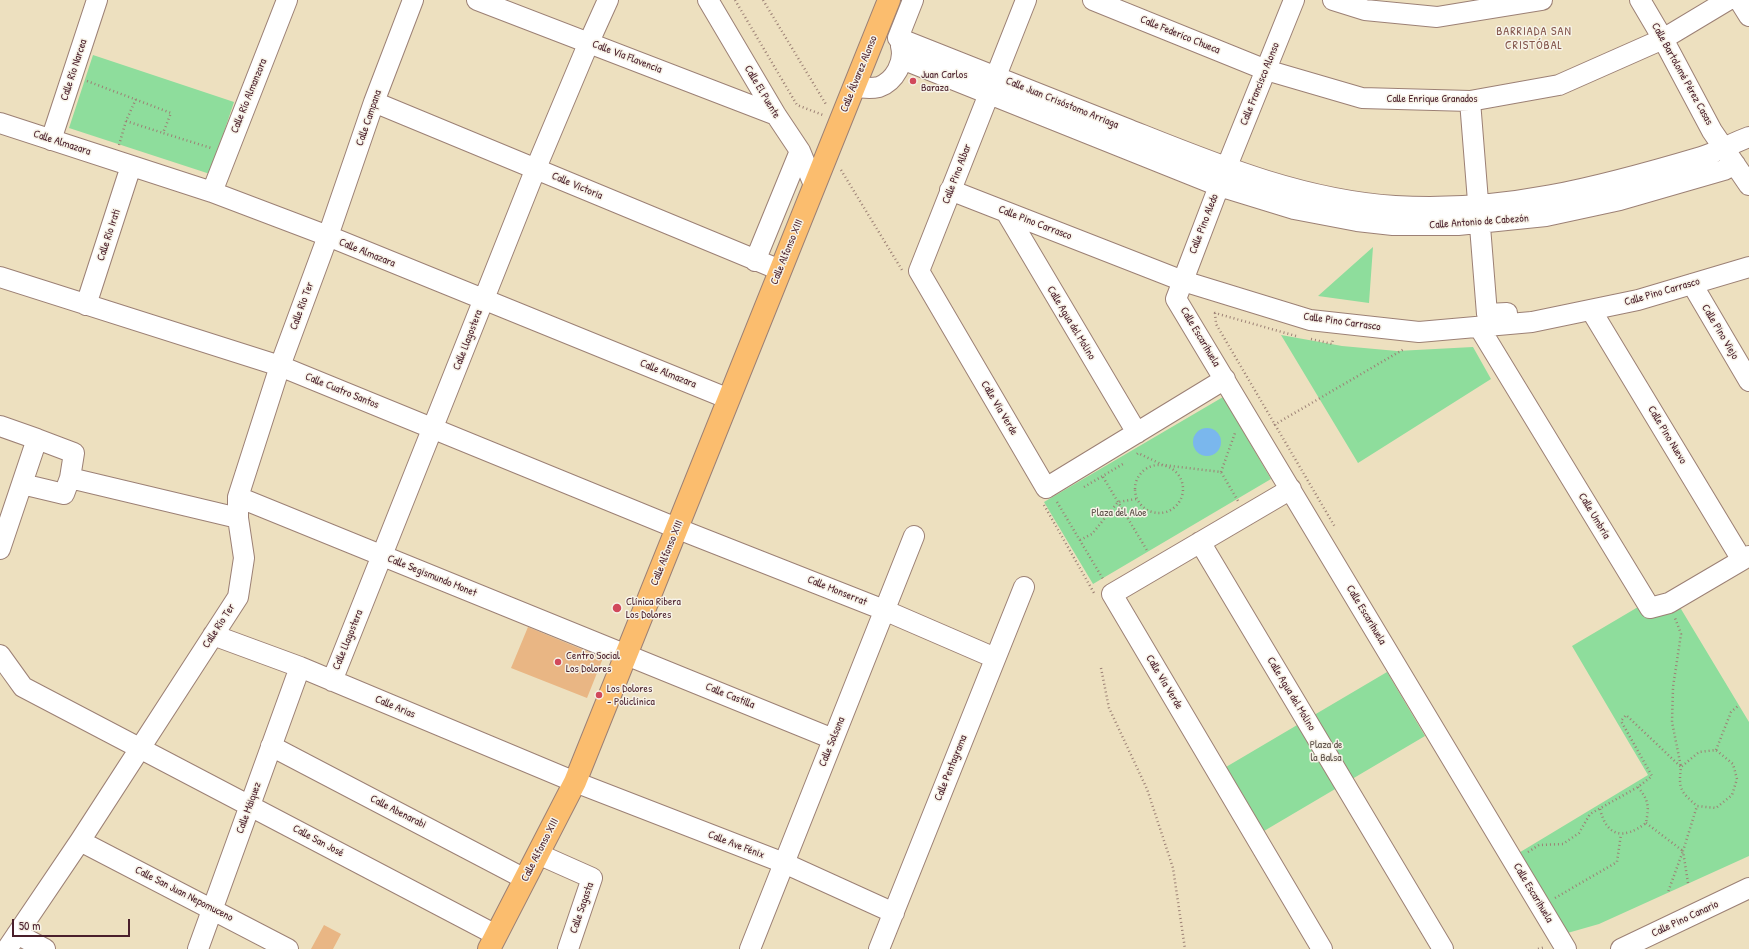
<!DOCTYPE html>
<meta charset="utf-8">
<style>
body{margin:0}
#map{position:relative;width:1749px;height:949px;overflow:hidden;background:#ede0bf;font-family:"Patrick Hand",sans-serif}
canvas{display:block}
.scale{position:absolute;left:12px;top:919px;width:118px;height:18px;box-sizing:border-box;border:2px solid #4a1f2b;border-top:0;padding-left:5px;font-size:12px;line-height:14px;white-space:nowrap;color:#4a1f2b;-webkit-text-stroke:3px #f7f3e8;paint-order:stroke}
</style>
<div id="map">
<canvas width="1749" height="949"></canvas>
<div class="scale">50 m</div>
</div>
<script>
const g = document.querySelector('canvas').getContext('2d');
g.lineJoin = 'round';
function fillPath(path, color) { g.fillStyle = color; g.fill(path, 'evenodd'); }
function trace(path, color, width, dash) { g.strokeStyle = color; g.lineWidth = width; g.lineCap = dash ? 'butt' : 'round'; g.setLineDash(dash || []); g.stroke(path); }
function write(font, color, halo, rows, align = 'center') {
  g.font = font + ' "Patrick Hand",sans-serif'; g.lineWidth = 3; g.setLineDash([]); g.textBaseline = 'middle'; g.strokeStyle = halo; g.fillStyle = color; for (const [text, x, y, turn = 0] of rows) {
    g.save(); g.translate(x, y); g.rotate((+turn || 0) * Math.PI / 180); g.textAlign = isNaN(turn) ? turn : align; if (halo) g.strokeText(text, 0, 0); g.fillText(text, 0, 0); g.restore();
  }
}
fillPath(new Path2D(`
 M93,55L234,102L210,174L69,128Z
 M1373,247L1369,303L1318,296Z
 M1281,335L1342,346L1397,351L1473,347L1491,379L1358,463Z
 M1223,397L1271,479L1093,584L1044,502Z
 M1678,604L1749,722V856L1599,924L1564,934L1517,854L1648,775L1572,646L1638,607Z
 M1387,672L1425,736L1264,831L1226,767Z`), '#8edd9c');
fillPath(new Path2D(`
 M1193 442a14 14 0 1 1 28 0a14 14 0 1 1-28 0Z`), '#7ab7ed');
fillPath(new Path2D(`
 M528,627L603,658L587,698L511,668Z
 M324,925L341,934L333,949H311Z`), '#e9b684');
const minor = new Path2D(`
 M477,0L776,115
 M708,0L776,115L800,151L814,185
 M913,0L898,38C974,68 1050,98 1125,128C1213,163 1300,200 1395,206C1502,213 1600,187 1701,157C1718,152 1732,143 1749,137
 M1026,0L919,271L1046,488L1225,379
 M1093,0L1266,70L1362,98L1470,101L1559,85L1663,39L1728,0
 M1294,0L1219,186L1176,299L1566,949
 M1333,0L1365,10L1437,17L1542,0
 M1640,0L1663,39L1712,131L1749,185
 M1739,0L1749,16
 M902,59L1219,186L1294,209L1357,221L1393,225H1458L1546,216L1620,200L1724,170L1735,164
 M854,86C862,88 870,89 879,87C895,81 905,62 901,46
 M1470,101L1487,314L1507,313V316
 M374,102L780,270
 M0,123L212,192L328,236L729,399
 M51,140L97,0
 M950,190L1183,281L1310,320L1419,332L1532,322L1638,300L1749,267
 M212,192L287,0
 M1006,212L1137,433
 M755,261L800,151
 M0,277L280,366L691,534L884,610L995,658
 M1692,284L1749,381
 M86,305L131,166
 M1591,310L1742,560
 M1479,327L1650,608L1669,603L1749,556
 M0,426L37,439L0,549
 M37,439L74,453L70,478L238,518
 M22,484L64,494L70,478
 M1291,489L1112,594L1322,949
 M238,497L833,739
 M1200,542L1443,949
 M213,635L300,667L575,782L784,863L894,913
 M0,655L23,687L496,935
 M332,681L536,168L589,42L608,0
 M271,746L525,879
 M80,841L288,949
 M538,854L592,878L568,949
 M17,934L45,949
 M7,949L80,841L238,597L244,558L238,518V497L280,366L328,236L374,102L413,0
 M198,949L300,667
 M750,949L914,536
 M879,949L1024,587
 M1621,949L1749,888`);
const major = new Path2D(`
 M489,949L575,782L889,0`);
trace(minor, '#9c8075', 22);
trace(major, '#9c8075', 24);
trace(new Path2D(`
 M735,0L797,105L823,115
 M763,0L827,106
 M87,81L171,113L163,133L211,148
 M126,121L163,133
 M119,145L126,121L136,99
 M841,170L902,270
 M1296,336L1215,313L1216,324L1335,527
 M1311,339L1332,344L1333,339
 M1274,425L1404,349
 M1137,454L1138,453L1163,465L1221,472L1238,501
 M1135 489a24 24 0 1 1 48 0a24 24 0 1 1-48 0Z
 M1221,472L1235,433
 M1103,477L1148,552
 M1084,487L1123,464
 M1057,502L1103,579
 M1044,505L1094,593
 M1080,540L1092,534L1118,502L1136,499
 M1101,668L1109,708L1147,789L1173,868L1185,949
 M1716,750L1731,712L1739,705
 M1600,809C1607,837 1623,840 1646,823C1649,806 1649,801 1638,787
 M1646,823L1683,851L1668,892
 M1528,852L1539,845L1563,844L1579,833L1590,814L1638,787L1652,776L1621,721L1626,715L1681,767L1672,722L1673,687L1681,634L1675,618
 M1688,883L1683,851L1697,806L1716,808L1732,795L1737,779L1733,764L1716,750L1699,752L1681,767C1678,789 1681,792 1697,806
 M1555,898L1617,862L1621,834
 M1538,949L1545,947`), '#9c8075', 2.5, [1, 3]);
trace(minor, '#fff', 20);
trace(major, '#fbbd6e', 22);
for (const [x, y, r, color] of [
 [913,81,4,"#d1495b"],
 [617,608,5,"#d1495b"],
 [558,662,4,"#d1495b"],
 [599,695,4,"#d1495b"]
]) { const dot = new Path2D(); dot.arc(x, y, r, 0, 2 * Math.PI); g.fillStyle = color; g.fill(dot); trace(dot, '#f7f3e8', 1.5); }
write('11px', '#4a1f2b', '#f7f3e8', [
 ["Calle Federico Chueca",1180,35,22],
 ["Calle Vía Flavencia",627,57,21],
 ["Calle Río Narcea",74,70,-72],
 ["Calle Álvarez Alonso",859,74,-68],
 ["Calle Bartolomé Pérez Casas",1682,74,61],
 ["Calle Francisco Alonso",1260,84,-68],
 ["Calle El Puente",762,92,59],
 ["Calle Río Almanzora",249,96,-68],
 ["Calle Enrique Granados",1432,99],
 ["Calle Juan Crisóstomo Arriaga",1062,103,22],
 ["Calle Campana",369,118,-71],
 ["Calle Almazara",62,143,18],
 ["Calle Pino Albar",957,174,-69],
 ["Calle Victoria",577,186,23],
 ["Calle Antonio de Cabezón",1479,222,-4],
 ["Calle Pino Carrasco",1035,223,21],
 ["Calle Pino Aledo",1204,224,-69],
 ["Calle Río Irati",109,235,-72],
 ["Calle Alfonso XIII",787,252,-68],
 ["Calle Almazara",367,253,22],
 ["Calle Pino Carrasco",1662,292,-16],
 ["Calle Río Ter",302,306,-70],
 ["Calle Pino Carrasco",1342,322,8],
 ["Calle Agua del Molino",1071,323,59],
 ["Calle Pino Viejo",1720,332,59],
 ["Calle Escarihuela",1200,337,59],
 ["Calle Llagostera",468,340,-69],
 ["Calle Almazara",668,374,22],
 ["Calle Cuatro Santos",342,391,22],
 ["Calle Vía Verde",999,408,59],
 ["Calle Pino Nuevo",1667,435,59],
 ["Calle Umbría",1594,516,59],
 ["Calle Alfonso XIII",667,553,-68],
 ["Calle Segismundo Monet",432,576,22],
 ["Calle Monserrat",837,591,22],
 ["Calle Escarihuela",1366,615,59],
 ["Calle Río Ter",219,626,-57],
 ["Calle Llagostera",348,640,-68],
 ["Calle Vía Verde",1164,682,59],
 ["Calle Agua del Molino",1291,694,59],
 ["Calle Castilla",730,696,22],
 ["Calle Arias",395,707,23],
 ["Calle Solsona",832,742,-68],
 ["Calle Pentagrama",951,768,-68],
 ["Calle Máiquez",249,808,-70],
 ["Calle Abenarabi",398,812,27],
 ["Calle San José",318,841,28],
 ["Calle Ave Fénix",736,845,21],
 ["Calle Alfonso XIII",540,850,-63],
 ["Calle Escarihuela",1533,893,59],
 ["Calle San Juan Nepomuceno",184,894,27],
 ["Calle Sagasta",582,908,-71],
 ["Calle Pino Canario",1685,919,-25]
]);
write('11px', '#4a1f2b', '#f7f3e8', [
 ["Juan Carlos",921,75],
 ["Baraza",921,88],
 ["Clínica Ribera",626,602],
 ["Los Dolores",626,615],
 ["Centro Social",566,656],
 ["Los Dolores",566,669],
 ["Los Dolores",607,689],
 ["- Policlínica",607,702]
], 'left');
write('11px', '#5b4e47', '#f7f3e8', [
 ["Plaza del Aloe",1119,513],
 ["Plaza de",1326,745],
 ["la Balsa",1326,758]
]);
g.letterSpacing = '1px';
write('12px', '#82544a', '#f7f3e8', [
 ["BARRIADA SAN",1534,32],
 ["CRISTÓBAL",1534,46]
]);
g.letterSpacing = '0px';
</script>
